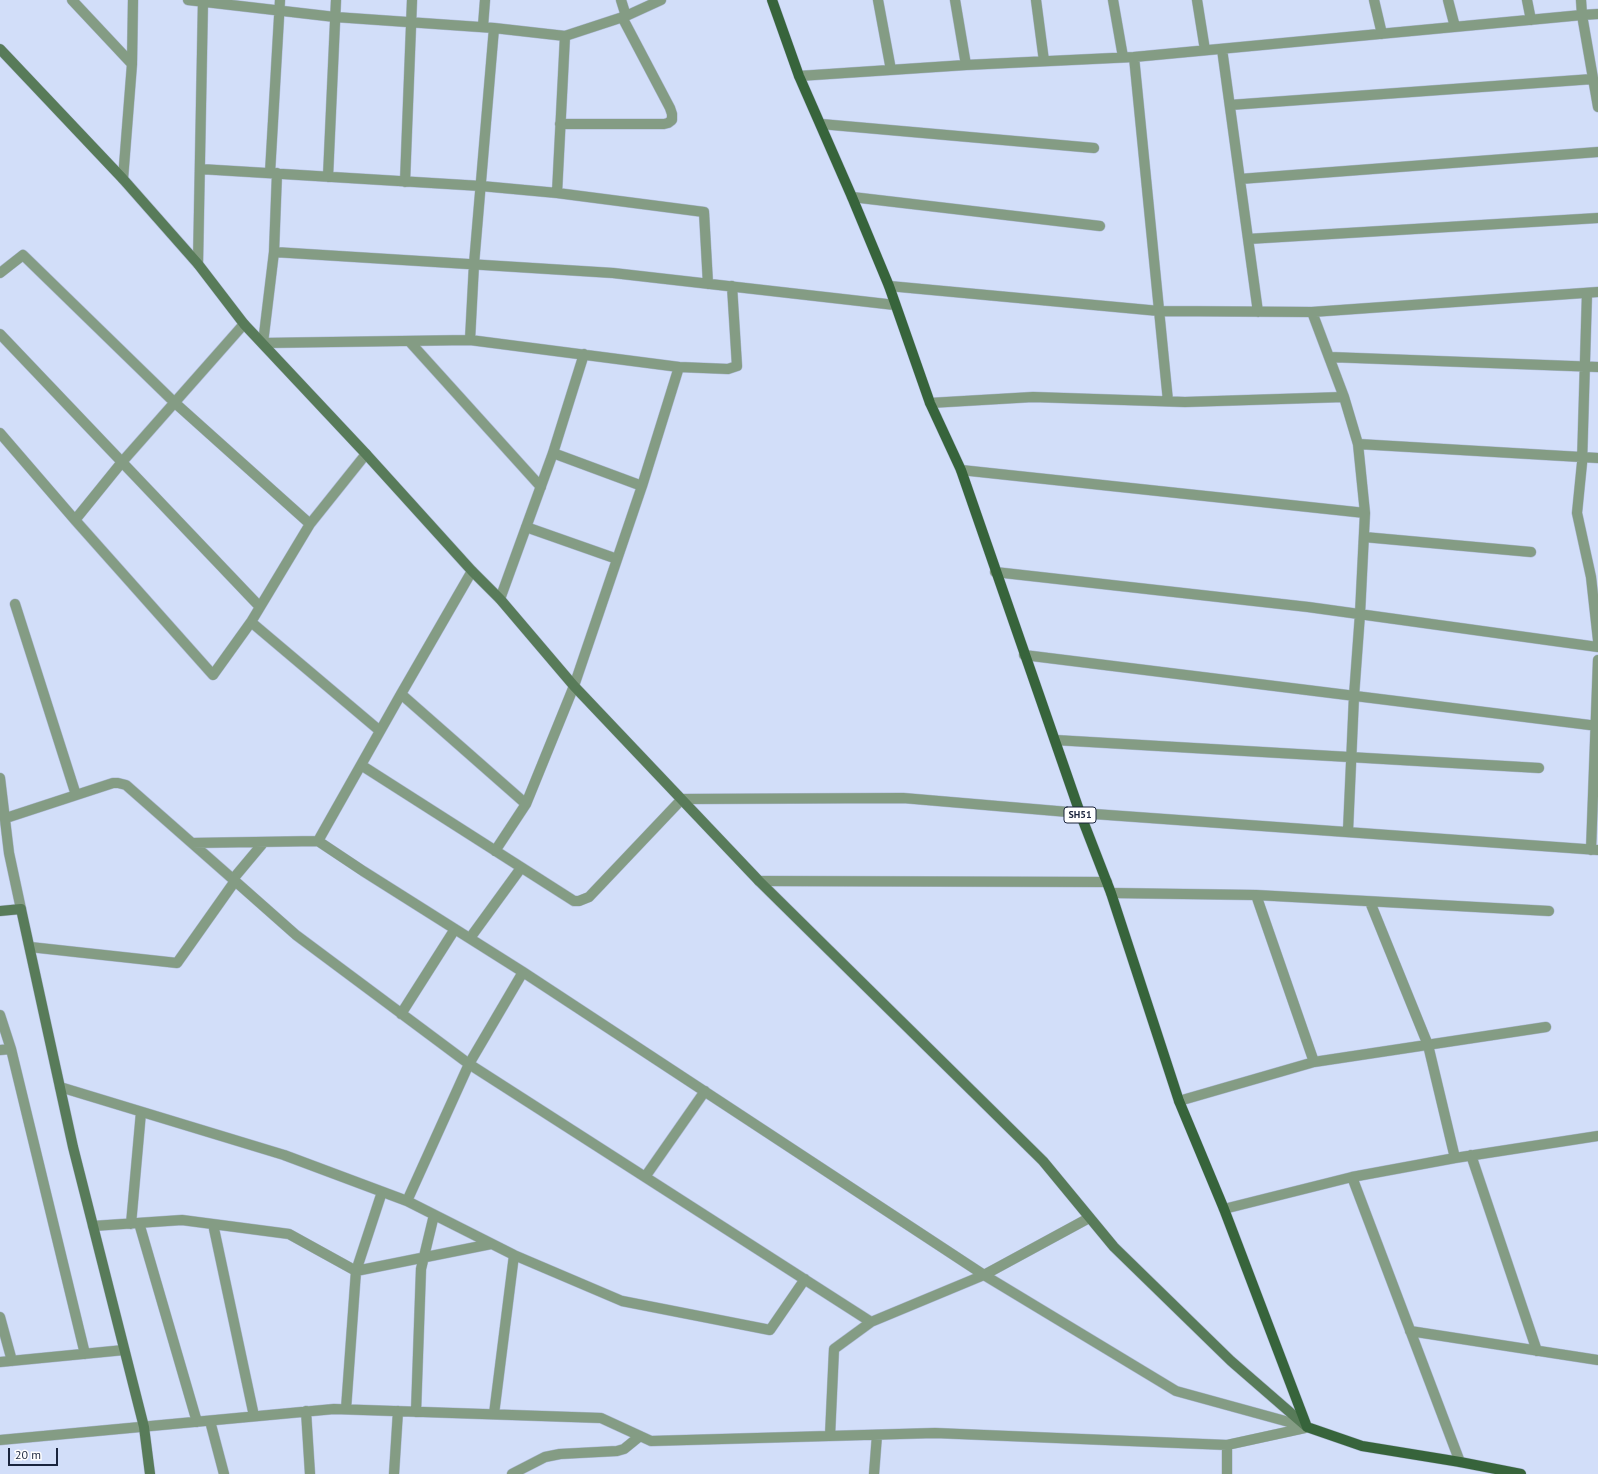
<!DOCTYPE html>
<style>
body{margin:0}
#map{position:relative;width:1598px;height:1474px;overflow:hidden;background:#d2def9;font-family:"PT Sans",sans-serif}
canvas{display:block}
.scale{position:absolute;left:8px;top:1448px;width:50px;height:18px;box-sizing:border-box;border:2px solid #1a243d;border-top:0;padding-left:5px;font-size:12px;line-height:14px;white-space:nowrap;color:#1a243d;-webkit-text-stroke:3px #fff;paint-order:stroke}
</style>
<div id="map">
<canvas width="1598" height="1474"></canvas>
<div class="scale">20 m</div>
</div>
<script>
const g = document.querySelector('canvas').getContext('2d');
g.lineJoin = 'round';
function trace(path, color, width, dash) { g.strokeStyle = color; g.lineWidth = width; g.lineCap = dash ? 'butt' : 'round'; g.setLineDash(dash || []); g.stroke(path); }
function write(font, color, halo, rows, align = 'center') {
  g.font = font + ' "PT Sans",sans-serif'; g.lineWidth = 3.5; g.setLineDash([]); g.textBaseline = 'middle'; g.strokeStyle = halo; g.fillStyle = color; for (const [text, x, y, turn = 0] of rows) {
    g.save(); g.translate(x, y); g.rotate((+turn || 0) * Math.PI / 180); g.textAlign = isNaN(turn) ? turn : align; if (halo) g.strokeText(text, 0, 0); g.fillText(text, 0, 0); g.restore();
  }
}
const street = new Path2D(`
 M72,0L132,64
 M188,0L335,17L494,28L474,264L470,340
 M878,0L891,70
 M955,0L966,65
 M1036,0L1044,61
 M1113,0L1123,57
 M1197,0L1205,50
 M1374,0L1382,34
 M1448,0L1455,27
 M1527,0L1531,20
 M1581,0L1582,15L1598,14
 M626,16L661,0
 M483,26L485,0
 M494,28L565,36L626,16L621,0
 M1222,49L1258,312
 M1134,57L1582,15L1598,107
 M799,76L966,65L1134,57L1168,401
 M1230,105L1593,79
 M560,124H664L668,123L672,120V114L670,108L622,17
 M821,124L1094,148
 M200,169L481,186L557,193L704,212L708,284
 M270,173L280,0
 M328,177L336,0
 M123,179L132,64L133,0
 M1240,179L1598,152
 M405,182L412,0
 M557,193L565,36
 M852,197L1100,226
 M1248,239L1598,218
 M274,252L277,173
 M198,264L203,0
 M0,273L23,255L174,402L310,524L251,622
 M889,286L1159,311L1312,312L1598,292
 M1587,293L1582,463L1577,513L1591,577L1598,640
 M1312,312L1344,397L1358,444L1365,513L1360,614L1354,696L1348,831
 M244,324L122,462L75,520L213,675L251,622L380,731
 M0,334L260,607
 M409,341L541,487
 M1329,357L1598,367
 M679,367L728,369L737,366L732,286
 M930,403L1033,397L1185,402L1344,397
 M0,433L75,520
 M1358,444L1598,458
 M553,453L642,486
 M961,470L1365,513
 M310,524L366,454
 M526,527L617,559
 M1364,537L1531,552
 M472,571L401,694L318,841L363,871L523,972L984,1275L1176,1391L1307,1427
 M995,572L1308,607L1598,647
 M500,599L553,453L584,354
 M15,604L76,795
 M1024,655L1598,726
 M401,694L526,804L574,686L642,486L679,367L470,340L263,343L274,252L613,273L895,305
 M1055,740L1539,768
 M361,765L574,901H579L589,897L682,799L903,798L1080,813L1598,850
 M0,778L9,853L21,909
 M6,818L113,783H118L126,785L235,881
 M192,843L318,841
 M1591,850L1598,660
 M495,851L526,804
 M233,879L264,842
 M759,881L1107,882
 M1111,893L1256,895L1549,911
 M1256,895L1314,1062
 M1370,902L1428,1045L1455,1158
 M470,938L521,868
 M30,947L177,963L235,881L296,935L469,1064L871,1322L984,1275L1089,1218
 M401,1014L455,929
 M0,1015L11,1049
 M0,1050L11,1049L85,1354
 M60,1087L284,1155L407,1201L469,1064L523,972
 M1179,1101L1314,1062L1546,1027
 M1471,1155L1537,1351
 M645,1177L705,1091
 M1352,1177L1460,1462
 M382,1192L356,1271L491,1244
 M407,1201L514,1255L494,1414
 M1224,1209L1352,1177L1455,1158L1598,1136
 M139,1223L197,1422
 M131,1224L141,1112
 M213,1224L254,1416
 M93,1226L182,1220L289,1234L356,1271L346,1409
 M514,1255L622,1301L770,1330L805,1279
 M0,1317L12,1361
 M1410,1331L1598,1360
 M0,1362L124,1350
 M306,1411L310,1474
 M416,1412L421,1269L434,1215
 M210,1421L224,1474
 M830,1436L834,1349L871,1322
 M0,1440L334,1409L601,1418L651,1441L935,1433L1227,1445L1305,1428
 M394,1474L398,1411
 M512,1474L545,1457L560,1454L617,1451L624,1449L640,1436
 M874,1474L877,1435
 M1227,1474V1445`);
const secondary = new Path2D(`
 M0,49L123,179L198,264L244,324L366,454L472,571L500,599L574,686L759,881L1043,1161L1114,1247L1231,1361L1307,1427
 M0,911L21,909L73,1147L144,1427L150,1474`);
const primary = new Path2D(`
 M772,0L799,76L852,197L889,286L930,403L961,470L1080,813L1111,893L1179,1101L1224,1209L1307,1427L1362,1446L1460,1462L1521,1474`);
trace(street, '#adb9d3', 11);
trace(secondary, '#adb9d3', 11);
trace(primary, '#adb9d3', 11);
trace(street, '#849c84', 10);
trace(secondary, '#587b59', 10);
trace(primary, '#37643b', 10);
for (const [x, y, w] of [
 [1080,815,32]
]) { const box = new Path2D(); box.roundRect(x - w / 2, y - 8, w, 16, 3); g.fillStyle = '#fff'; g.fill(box); trace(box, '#1a243d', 1); }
write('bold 10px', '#1a243d', null, [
 ["SH51",1080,815]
]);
</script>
